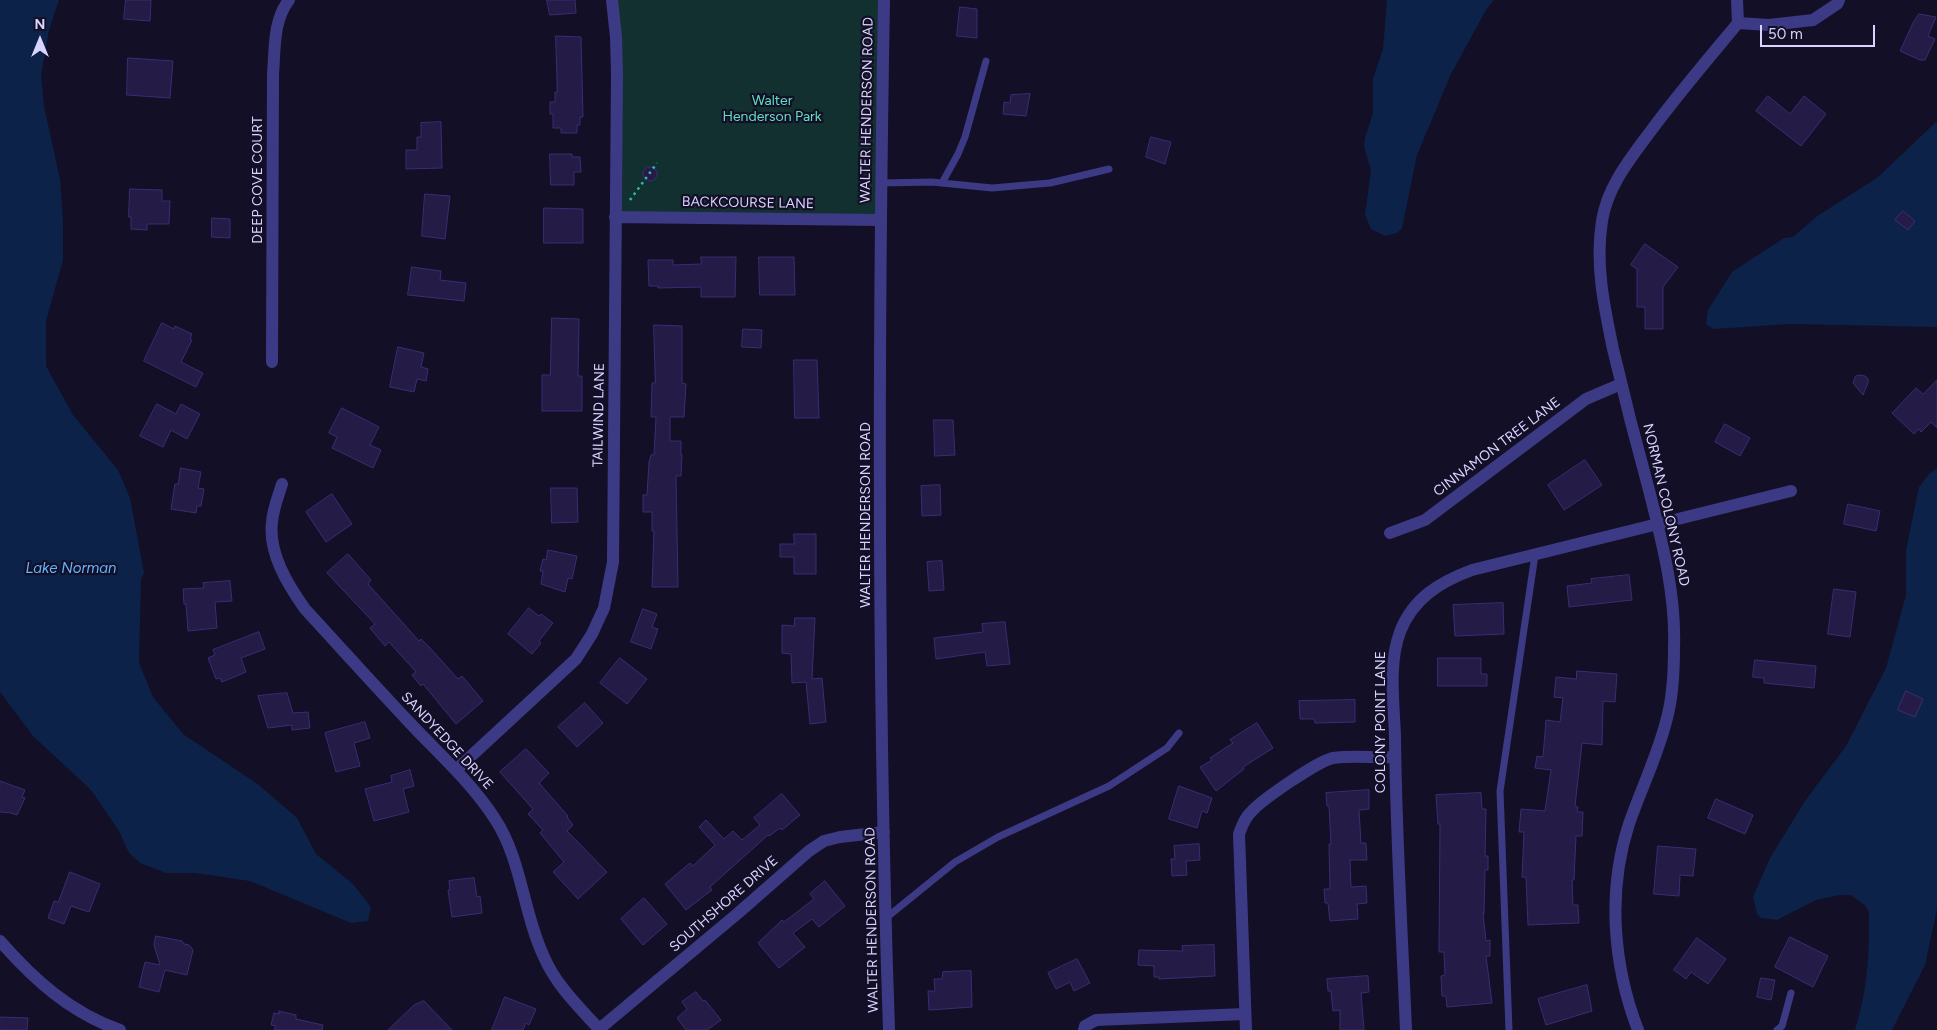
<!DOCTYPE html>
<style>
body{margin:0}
#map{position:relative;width:1937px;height:1030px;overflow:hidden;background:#130f26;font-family:Figtree,sans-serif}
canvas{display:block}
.north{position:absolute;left:15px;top:15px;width:50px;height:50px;-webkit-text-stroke:4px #130f26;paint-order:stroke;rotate:0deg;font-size:14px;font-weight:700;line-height:20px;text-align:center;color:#d9d4ff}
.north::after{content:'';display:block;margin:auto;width:18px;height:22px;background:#d9d4ff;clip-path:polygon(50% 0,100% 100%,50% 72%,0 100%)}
.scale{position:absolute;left:1760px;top:25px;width:115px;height:22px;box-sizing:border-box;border:2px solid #d9d4ff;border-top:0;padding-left:6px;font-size:15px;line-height:18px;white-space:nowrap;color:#d9d4ff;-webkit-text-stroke:4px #130f26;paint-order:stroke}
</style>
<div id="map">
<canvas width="1937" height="1030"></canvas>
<div class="north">N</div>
<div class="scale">50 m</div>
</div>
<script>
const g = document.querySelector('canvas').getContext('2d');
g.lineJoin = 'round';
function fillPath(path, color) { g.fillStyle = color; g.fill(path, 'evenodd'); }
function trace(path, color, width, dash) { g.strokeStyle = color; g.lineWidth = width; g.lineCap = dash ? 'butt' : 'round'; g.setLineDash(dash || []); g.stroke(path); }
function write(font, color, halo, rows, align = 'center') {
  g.font = font + ' Figtree,sans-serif'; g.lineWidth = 4.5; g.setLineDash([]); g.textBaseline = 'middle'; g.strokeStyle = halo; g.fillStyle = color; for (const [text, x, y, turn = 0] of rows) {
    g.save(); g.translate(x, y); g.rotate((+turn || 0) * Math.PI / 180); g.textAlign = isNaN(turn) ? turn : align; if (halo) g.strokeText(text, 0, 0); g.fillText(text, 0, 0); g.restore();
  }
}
fillPath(new Path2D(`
 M613,0H883L880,219L616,216Z`), '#12302f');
fillPath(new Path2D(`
 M0,0H59L49,30L41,75L44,106L60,179L63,221V260L46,321V366L73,415L118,470L130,498L144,573L141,579L139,663L153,697L183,734L259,785L297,818L316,854L353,884L371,907L368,921L351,923L250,881L195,873H166L140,863L129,853L119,831L91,790L33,736L0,692Z
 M1387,0H1494L1486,10L1451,74L1417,155L1402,228L1397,233L1385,236L1371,229L1365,215L1371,170L1364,147L1365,138L1373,113V79L1383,49Z
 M1937,121V327L1791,324L1713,329L1706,324L1708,310L1732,272L1784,238L1793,237L1816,217L1878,177Z
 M1937,468V909L1925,965L1892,1030H1855C1868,987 1869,957 1869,913L1866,906L1850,895H1839L1816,900L1777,920L1761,918L1757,914L1753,897L1770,858L1805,801L1846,746L1886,668L1906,595V550L1919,487L1929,474Z`), '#0c2248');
const building = new Path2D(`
 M126,0H151L150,21L124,19Z
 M547,0H575L576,13L550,15Z
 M960,7L977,9V38L957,36Z
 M1919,14L1936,17L1928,36L1935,39L1925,60H1920L1900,51L1913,23Z
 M556,36L581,37L583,117H580V125H577V133H561V128H553V114H550V102H555V92H557Z
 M128,58L173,61L170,98L127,95Z
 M1030,94L1026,116L1003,114L1004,102L1010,103L1011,95Z
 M1768,96L1790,114L1804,96L1826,114L1801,146L1756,111Z
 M441,122L442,168L406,169V150H417V137H421V123Z
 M1151,137L1171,142L1165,164L1146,157Z
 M550,154H572V157H580L581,172H574V185H551Z
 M643 174a7 7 0 1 1 14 0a7 7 0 1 1-14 0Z
 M130,189L162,190V201H170L169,224H147V230L131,229V217H129Z
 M425,194L450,196L445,239L422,236Z
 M544,208L583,209V243H544Z
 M1903,211L1915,221L1908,230L1895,220Z
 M212,218L230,219V238L212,237Z
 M1645,244L1678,267L1663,287V329H1645V307H1637V269L1631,265Z
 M701,257H736L735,297H701V287L658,288V286H649L648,260H673V265L701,264Z
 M759,257H794L795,295H760Z
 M412,267L441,271L440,280L466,283L464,301L408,295Z
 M552,318L579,319L578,376H582V411H542V375H550Z
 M162,323L174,329L175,326L192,334L190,339L192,340L181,362L203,373L196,387L144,361Z
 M654,325L682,326V383L686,384L684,417H670V441H681V455H682L681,476H676L678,587H652L654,531H652V512H643V495H647L649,462L651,455H654L656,417H651L652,383H655Z
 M743,329L762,330L761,348L742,347Z
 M398,347L424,353L421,367L428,369L426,381L417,379L414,392L390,387Z
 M794,360H817L819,418H795Z
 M1859,375L1865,376L1868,379V383L1863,395L1853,383L1855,377Z
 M1937,380V428L1931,422L1921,432L1919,429L1914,434L1892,413L1916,388L1923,394Z
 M157,404L176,414L181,404L200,414L187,439L171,430L163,447L140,436Z
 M342,408L379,427L370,445L381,450L373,468L332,448L337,437L329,433Z
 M934,420H953L955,455L935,456Z
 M1725,424L1750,438L1740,456L1715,442Z
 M1585,460L1602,485L1564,510L1548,485Z
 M181,468L201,472L198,488L204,489L201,506H197L196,513L171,509L175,484H178Z
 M940,485L941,515L922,516L921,486Z
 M551,488H577L578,522L552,523Z
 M332,494L352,524L326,542L306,512Z
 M1848,504L1880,511L1876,531L1844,524Z
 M794,534H816V574H794V557H780V544H794Z
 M548,550L577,556L572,579L568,578L565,592L541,584L543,571H540L543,559L546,560Z
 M348,554L371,580L368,584L419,641L421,639L431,649L458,679L462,676L483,701L456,724L423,684L421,686L412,675L416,672L389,642L385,646L370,628L375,624L327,573Z
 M942,561L944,590L929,591L927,562Z
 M1629,575L1632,600L1569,607L1567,586L1592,583L1591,579Z
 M230,581L232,601L215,602L217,628L188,631L186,604H184L183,589L204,588L203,583Z
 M1834,589L1856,592L1850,637L1828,634Z
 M1503,603L1504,634L1455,636L1453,605Z
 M529,608L539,616L541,614L553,623L539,641L541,643L532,654L508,634Z
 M643,609L657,614L652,627L658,629L651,649L631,642Z
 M795,618H815L812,679L822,678L826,722L810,724L806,682L792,683L791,654L782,653V625L794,626Z
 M1005,622L1010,664L987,666L985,652L936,659L934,638L983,632L982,624Z
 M259,632L265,649L241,658L246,672L222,682L220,678L216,679L208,658L215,655L213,650Z
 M620,658L647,679L627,704L600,683Z
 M1438,658H1481V674H1487V686H1438Z
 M1755,660L1816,666L1814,688L1764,683V678L1753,677Z
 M1577,671L1617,674L1615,702L1603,701L1602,745L1582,743L1575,806L1578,807L1577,812H1583L1582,836H1576L1574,880H1572L1573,905H1578L1579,923L1528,925L1526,877H1522L1524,832H1519L1521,809L1545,811L1551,770L1535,768L1537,756L1543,757L1546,720L1560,722L1563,698L1554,697L1556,677L1576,679Z
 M1906,691L1923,699L1915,717L1898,710Z
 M287,693L293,713L308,712L310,728L292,730V725L268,728L258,696Z
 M1355,700V722L1315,723L1314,719H1300L1299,701Z
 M585,703L603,723L577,747L558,727Z
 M365,722L370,738L354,743L360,766L336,772L325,733Z
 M1257,723L1273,748L1243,767L1244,769L1216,791L1200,767L1212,760L1210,758L1233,743L1230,740Z
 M526,749L549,773L539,783L568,816L567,817L573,825L567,831L607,872L578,899L553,872L564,862L540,833L543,830L528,814L533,809L500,772Z
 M410,770L414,786L403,789L409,812L374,821L365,789L392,782L391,776Z
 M0,781L25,790L22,797L25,798L17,815L11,813L0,812Z
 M1179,786L1212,798L1207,813L1202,811L1197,828L1169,819Z
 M1369,790V809L1359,810L1361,843H1366L1367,860H1350L1351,887L1366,886L1367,903L1357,904L1358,919L1330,921L1328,903H1325L1324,889H1330L1329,844H1331L1329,806H1327L1326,793Z
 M1481,793L1482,809H1486L1485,856H1488V870H1485L1484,914L1483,913L1486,941L1490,940V956H1486L1492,1003L1447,1007L1446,996H1442L1441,976L1445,975L1444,952H1439L1440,824H1438L1436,795Z
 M782,794L800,815L782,830L780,828L769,836L768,835L710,887L712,890L686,910L665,884L690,863L693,866L715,845L699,827L706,820L724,839L733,831L742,840L760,825L754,818Z
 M1716,799L1753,815L1745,834L1708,818Z
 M1199,844L1200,860L1186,861L1187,875L1172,876L1171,859H1175L1174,846Z
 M1658,846L1696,849L1693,876L1680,875L1679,896L1654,894Z
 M70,872L100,884L89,912L71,906L64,924L48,918L54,901L58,902Z
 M474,878L477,897L480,896L482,913L452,917L448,890H450L449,881Z
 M825,881L845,906L819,927L812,919L793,933L805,947L779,968L758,943L782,920L784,922L814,899L810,894Z
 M644,898L667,924L643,945L621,919Z
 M156,936L182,941L184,944L189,945L193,950L187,975L165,970L159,992L139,987L145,962L160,965L154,945Z
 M1790,937L1828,956L1813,987L1775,967Z
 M1697,938L1726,959L1708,984L1691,972L1686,979L1674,970Z
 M1214,945L1215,976L1159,979V977H1154V966L1138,965L1139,950L1183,951L1182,946Z
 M1077,959L1090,983L1074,991L1070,982L1056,989L1048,973Z
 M971,971L972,1007L929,1010L928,991H935L934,979H942L943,972Z
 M1368,976L1369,992L1361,993L1364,1030H1340V1010L1333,1011L1331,991H1328L1327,979Z
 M1761,978L1775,980L1771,1000L1757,997Z
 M1587,985L1592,1011L1546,1025L1538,999Z
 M696,992L703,1001L705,1000L721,1020L707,1030H686L677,1018L687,1009L682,1002Z
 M505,997L536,1009L529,1025L526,1023L523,1030H492Z
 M424,1001L452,1030H388L414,1005Z
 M279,1011L296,1015V1019L323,1025L322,1030H274L276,1026L271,1025L274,1013L279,1014Z
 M0,1017L28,1018L27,1030H0Z`);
fillPath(building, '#241b47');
trace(building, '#3b2d73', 1);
trace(new Path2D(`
 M630,200L657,163`), '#2fb8b0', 2.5, [2.5, 4]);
trace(new Path2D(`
 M881,183L932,182L992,188L1050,183L1109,169
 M942,183L958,154L965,137L986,61
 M886,918L955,862L998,837L1109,786L1167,748L1179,733
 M1509,1030L1500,791L1535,555
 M1777,1030L1782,1026L1791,993`), '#3d3a85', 7);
trace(new Path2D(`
 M884,0C878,343 877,687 889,1030
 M1737,0L1738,23L1769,25L1813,20L1837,4L1839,0
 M615,217L881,220
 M272,362L273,74C275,50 273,20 289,0
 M282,484C278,497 273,509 272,522C268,553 288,585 305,609C340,647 374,685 410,723C439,754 472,783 495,819C522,860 523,913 544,957C556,985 579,1007 599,1029
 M1390,533L1425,520L1586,399L1621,384
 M456,770L576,659L592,634L604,608L613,562L617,74L616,37L612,0
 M0,941C34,980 71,1013 120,1030
 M598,1030L737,914L809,851L824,841L840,837L884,832
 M1084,1030L1085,1026L1096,1020L1245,1014
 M1246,1030L1239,834C1242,826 1245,817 1252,811C1263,799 1318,761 1333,758C1353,755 1375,758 1395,757
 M1406,1030C1402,933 1396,835 1395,737C1394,704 1388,664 1400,632C1413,598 1440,582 1472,570L1791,491
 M1638,1030C1613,965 1607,891 1629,824C1641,789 1658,755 1667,718C1673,696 1674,671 1674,648C1676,594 1662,542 1649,490C1636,443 1624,396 1613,349C1604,306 1595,264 1602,221C1607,187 1630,159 1650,132C1678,94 1708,59 1738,23`), '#3d3a85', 12);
write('14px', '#5fe0c0', '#130f26', [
 ["Walter",772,101],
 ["Henderson Park",772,117]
]);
write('14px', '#d9d4ff', '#130f26', [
 ["WALTER HENDERSON ROAD",867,110,-89],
 ["DEEP COVE COURT",258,180,-90],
 ["BACKCOURSE LANE",748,203,1],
 ["TAILWIND LANE",599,415,-89],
 ["CINNAMON TREE LANE",1497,447,-37],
 ["NORMAN COLONY ROAD",1666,505,77],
 ["WALTER HENDERSON ROAD",866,515,-90],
 ["COLONY POINT LANE",1381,722,-90],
 ["SANDYEDGE DRIVE",447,741,47],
 ["SOUTHSHORE DRIVE",724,904,-41],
 ["WALTER HENDERSON ROAD",872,920,-91]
]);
write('italic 15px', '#62b6ff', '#130f26', [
 ["Lake Norman",71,569]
]);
</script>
